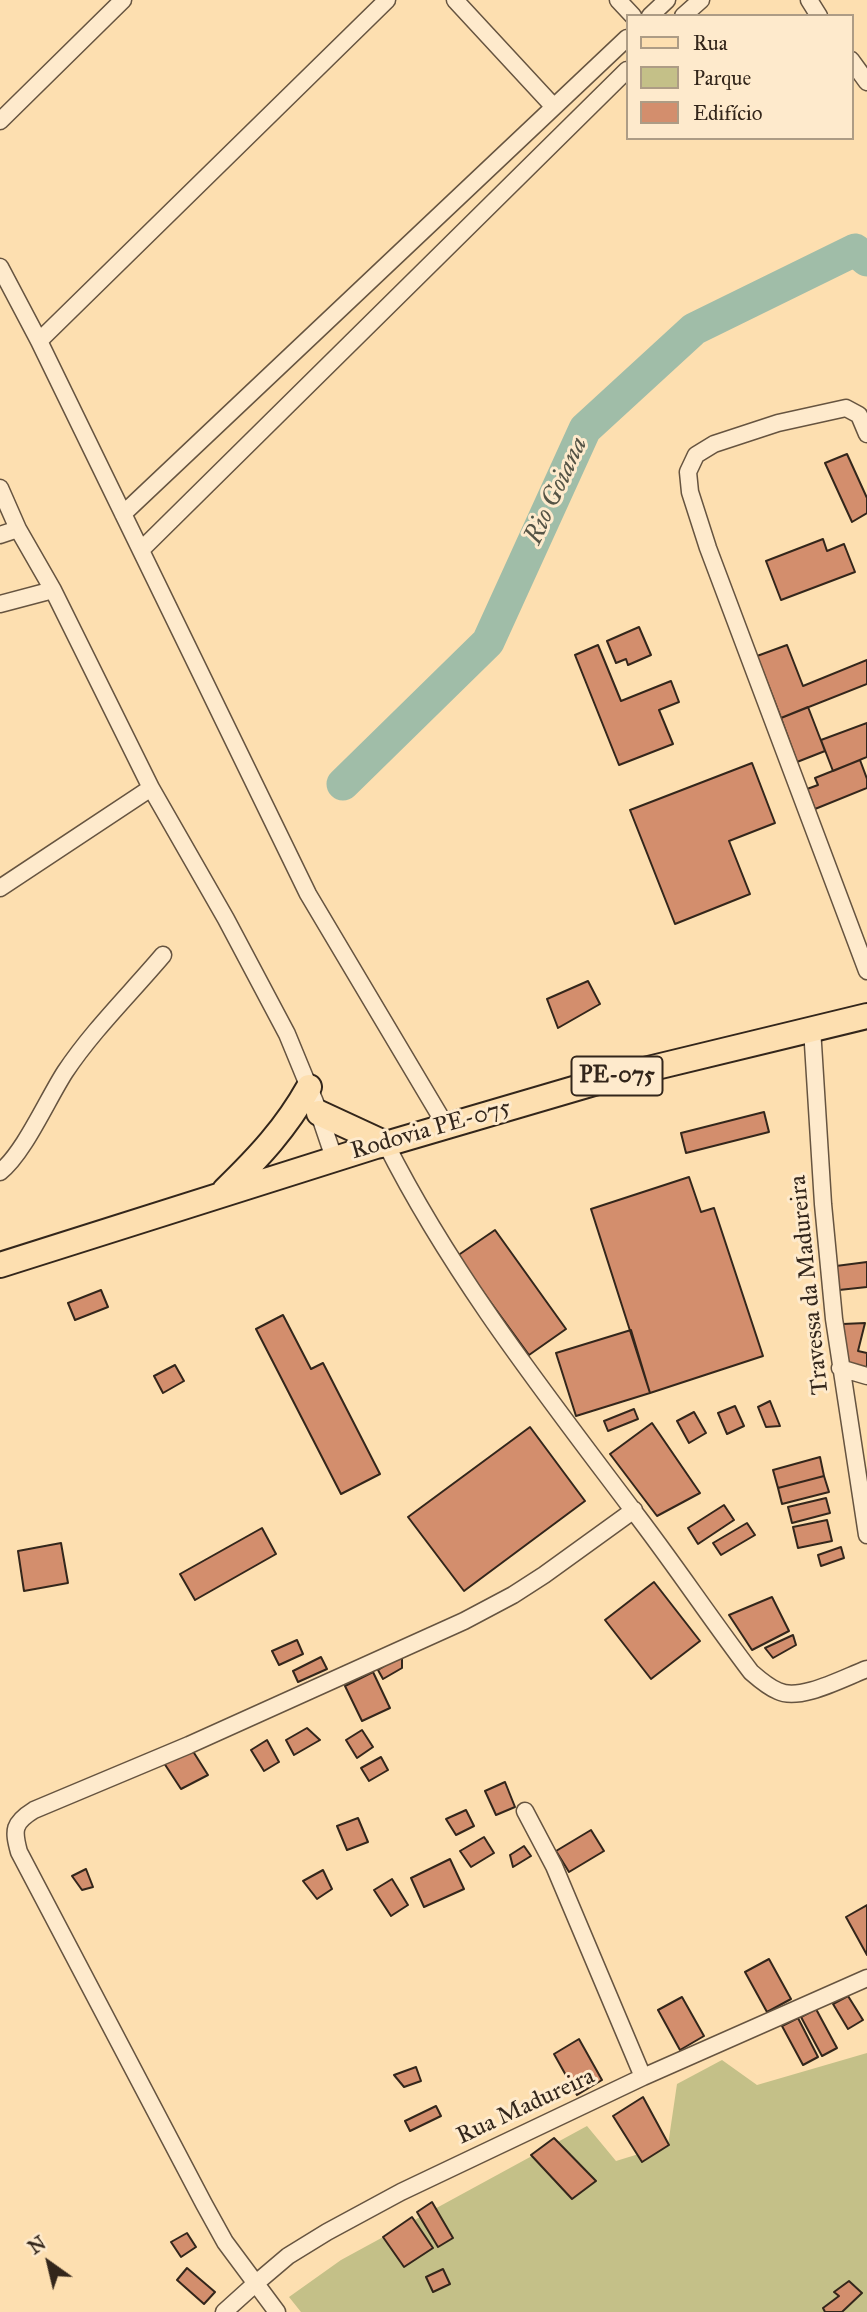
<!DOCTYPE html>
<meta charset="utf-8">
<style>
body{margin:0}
#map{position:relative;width:867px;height:2312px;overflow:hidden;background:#fddfb0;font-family:"IM FELL Great Primer",serif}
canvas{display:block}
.legend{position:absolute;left:626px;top:14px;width:228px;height:126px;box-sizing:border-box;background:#feeacc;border:2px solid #ad9c85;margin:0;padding:9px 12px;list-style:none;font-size:21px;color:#33261b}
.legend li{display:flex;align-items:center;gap:14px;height:35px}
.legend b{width:35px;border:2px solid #ad9c85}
.north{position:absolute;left:14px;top:2228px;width:70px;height:70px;-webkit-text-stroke:5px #feeacc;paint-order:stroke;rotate:326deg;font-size:19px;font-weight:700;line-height:28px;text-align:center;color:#33261b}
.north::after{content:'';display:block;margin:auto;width:24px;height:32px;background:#33261b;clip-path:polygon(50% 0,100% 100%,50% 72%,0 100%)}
</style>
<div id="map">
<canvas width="867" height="2312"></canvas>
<ul class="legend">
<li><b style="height:9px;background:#fddfb0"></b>Rua</li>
<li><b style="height:19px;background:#c4c088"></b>Parque</li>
<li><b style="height:19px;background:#d38e6d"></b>Edifício</li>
</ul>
<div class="north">N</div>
</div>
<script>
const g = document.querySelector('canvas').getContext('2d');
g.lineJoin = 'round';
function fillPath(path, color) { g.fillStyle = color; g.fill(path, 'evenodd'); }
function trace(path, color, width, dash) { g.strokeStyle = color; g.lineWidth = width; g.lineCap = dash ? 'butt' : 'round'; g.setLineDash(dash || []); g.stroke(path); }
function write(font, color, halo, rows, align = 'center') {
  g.font = font + ' "IM FELL Great Primer",serif'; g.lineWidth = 6; g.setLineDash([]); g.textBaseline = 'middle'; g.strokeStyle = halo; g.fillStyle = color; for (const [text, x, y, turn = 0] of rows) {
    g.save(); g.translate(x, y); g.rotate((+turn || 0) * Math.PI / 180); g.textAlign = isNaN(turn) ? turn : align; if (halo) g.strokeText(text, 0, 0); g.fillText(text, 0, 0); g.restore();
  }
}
fillPath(new Path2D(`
 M867,2053V2312H301L289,2297L341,2260L587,2126L616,2161L668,2145L677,2084L722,2060L757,2085Z`), '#c4c088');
trace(new Path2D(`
 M343,784L488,642L585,429L694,329L855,250L867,260`), '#a0bda8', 33);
const building = new Path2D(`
 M847,454L867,498V513L852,522L825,463Z
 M823,539L827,551L844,544L855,572L781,600L766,561Z
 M639,627L651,655L628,665L626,659L616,663L607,641Z
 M598,645L621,701L671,681L679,702L659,710L673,744L619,765L575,655Z
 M787,645L803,686L867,660V684L781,718L757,656Z
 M808,707L825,751L797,762L781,718Z
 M867,723V757L833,771L821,740Z
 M860,760L867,779V788L815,809L807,789L818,785L815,778Z
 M752,763L775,823L729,841L750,894L675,924L630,810Z
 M588,981L600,1004L558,1028L547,999Z
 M764,1112L769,1132L686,1153L681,1133Z
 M689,1177L701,1212L714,1208L763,1356L650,1393L591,1209Z
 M495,1230L566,1329L529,1355L457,1256Z
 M867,1262V1287L839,1290L836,1266Z
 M101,1290L108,1307L75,1320L68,1303Z
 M283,1315L311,1369L323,1363L380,1474L341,1494L256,1329Z
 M865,1323L858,1351L867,1353V1368L845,1362L843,1324Z
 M631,1330L650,1393L576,1416L556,1353Z
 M175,1365L184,1381L163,1393L154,1376Z
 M770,1401L780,1426L766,1427L758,1407Z
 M735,1406L744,1426L727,1434L718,1413Z
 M634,1409L638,1419L608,1431L604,1421Z
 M694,1412L706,1433L689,1443L677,1421Z
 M652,1423L700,1493L657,1516L610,1454Z
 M530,1427L585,1501L464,1591L408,1517Z
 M820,1457L824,1476L778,1488L773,1470Z
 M824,1476L829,1492L782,1504L778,1488Z
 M826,1498L830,1513L792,1523L788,1507Z
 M724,1505L734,1520L698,1544L688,1528Z
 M827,1520L832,1541L798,1548L793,1527Z
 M747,1523L755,1535L721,1555L713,1543Z
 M262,1528L276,1554L195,1600L180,1574Z
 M61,1543L68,1583L24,1591L18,1551Z
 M841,1547L844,1558L821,1566L818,1555Z
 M654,1582L700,1641L651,1679L605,1620Z
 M772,1597L789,1631L752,1650L729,1615Z
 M793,1635L796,1645L773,1658L765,1648Z
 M297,1640L303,1654L279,1665L272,1651Z
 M402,1655V1668L383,1679L378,1670Z
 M321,1657L327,1669L298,1682L293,1671Z
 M373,1672L390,1708L362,1721L345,1686Z
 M307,1728L320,1740L294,1755L286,1740Z
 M362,1730L373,1747L357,1758L346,1740Z
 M267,1740L279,1762L264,1771L251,1750Z
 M189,1745L208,1775L181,1789L160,1757Z
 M381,1757L388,1770L369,1781L361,1768Z
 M505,1782L515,1807L496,1815L485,1791Z
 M466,1810L474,1826L456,1835L446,1819Z
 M358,1818L368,1842L347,1850L337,1826Z
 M591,1830L604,1851L569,1872L556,1851Z
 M484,1837L494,1853L471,1867L460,1851Z
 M524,1846L531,1856L513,1867L510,1855Z
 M450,1859L464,1889L424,1907L411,1878Z
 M86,1869L93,1887L82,1890L72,1876Z
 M323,1870L332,1889L317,1899L303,1881Z
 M392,1879L408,1905L391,1916L374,1890Z
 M867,1905V1955L846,1917Z
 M769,1959L791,1999L767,2012L745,1972Z
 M848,1996L863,2020L848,2029L833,2004Z
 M682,1997L704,2036L680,2050L658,2010Z
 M816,2009L837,2048L822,2056L801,2017Z
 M798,2018L818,2057L803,2065L782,2026Z
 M579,2039L602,2080L577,2095L554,2054Z
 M416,2067L421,2081L404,2087L394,2075Z
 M643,2097L669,2145L642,2162L613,2116Z
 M436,2106L441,2116L410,2131L405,2121Z
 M554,2138L596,2181L572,2199L531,2155Z
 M432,2202L453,2238L438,2247L417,2212Z
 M412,2217L433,2248L404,2267L383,2237Z
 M187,2233L196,2247L181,2257L171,2242Z
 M187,2268L215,2292L204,2304L177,2280Z
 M443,2269L450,2284L433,2292L426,2277Z
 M849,2281L862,2293L842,2312H825L823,2308L839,2296L834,2292Z`);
fillPath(building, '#d38e6d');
trace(building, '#33261b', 2);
const minor = new Path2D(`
 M455,0L554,107
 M618,0L633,16
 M809,0L819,16
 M650,16L667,0
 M683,16L701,0
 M851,60L867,82
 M0,121L123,0
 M0,267L39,341L308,894L446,1126
 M39,341L387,0
 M867,434L859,415L846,408L778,423L714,444L696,455L688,472L690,492L708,548L867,971
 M0,488L18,529L53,590L151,788L226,919L287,1034L315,1102L334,1158
 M123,514L627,38
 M0,535L18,529
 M141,550L627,70
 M0,604L53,590
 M0,888L151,788
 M812,1028L823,1204L834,1319L867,1535
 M386,1144C452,1275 544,1392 632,1509C673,1562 710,1618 751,1672C759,1679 768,1687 778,1691C800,1702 845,1677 867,1669
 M0,1172C24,1153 47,1100 65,1072C93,1030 130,994 163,955
 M840,1368L867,1376
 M525,1811L554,1866L643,2077
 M224,2312L255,2284L288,2256L327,2232L401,2192L643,2077L867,1978
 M277,2312L225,2242L204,2204L19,1852C13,1830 13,1823 34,1810L189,1745L464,1621L513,1595L544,1575L634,1510`);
const primary = new Path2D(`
 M319,1113L386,1144
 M225,1190C259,1157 286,1128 309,1087
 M0,1265L376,1146L386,1144L611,1078L867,1016`);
trace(minor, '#665440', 19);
trace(primary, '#33261b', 28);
trace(minor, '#feeacc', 16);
trace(primary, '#fddfb0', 24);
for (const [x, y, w] of [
 [617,1076,91]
]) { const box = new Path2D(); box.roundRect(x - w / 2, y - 19.5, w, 39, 5); g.fillStyle = '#feeacc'; g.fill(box); trace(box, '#33261b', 2); }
write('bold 23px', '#33261b', null, [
 ["PE-075",617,1076]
]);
write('24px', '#33261b', '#feeacc', [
 ["Rodovia PE-075",431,1130,-16],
 ["Travessa da Madureira",810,1285,-96],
 ["Rua Madureira",526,2107,-25]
]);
write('italic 26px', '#545345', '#feeacc', [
 ["Rio Goiana",557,491,-65]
]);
</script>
